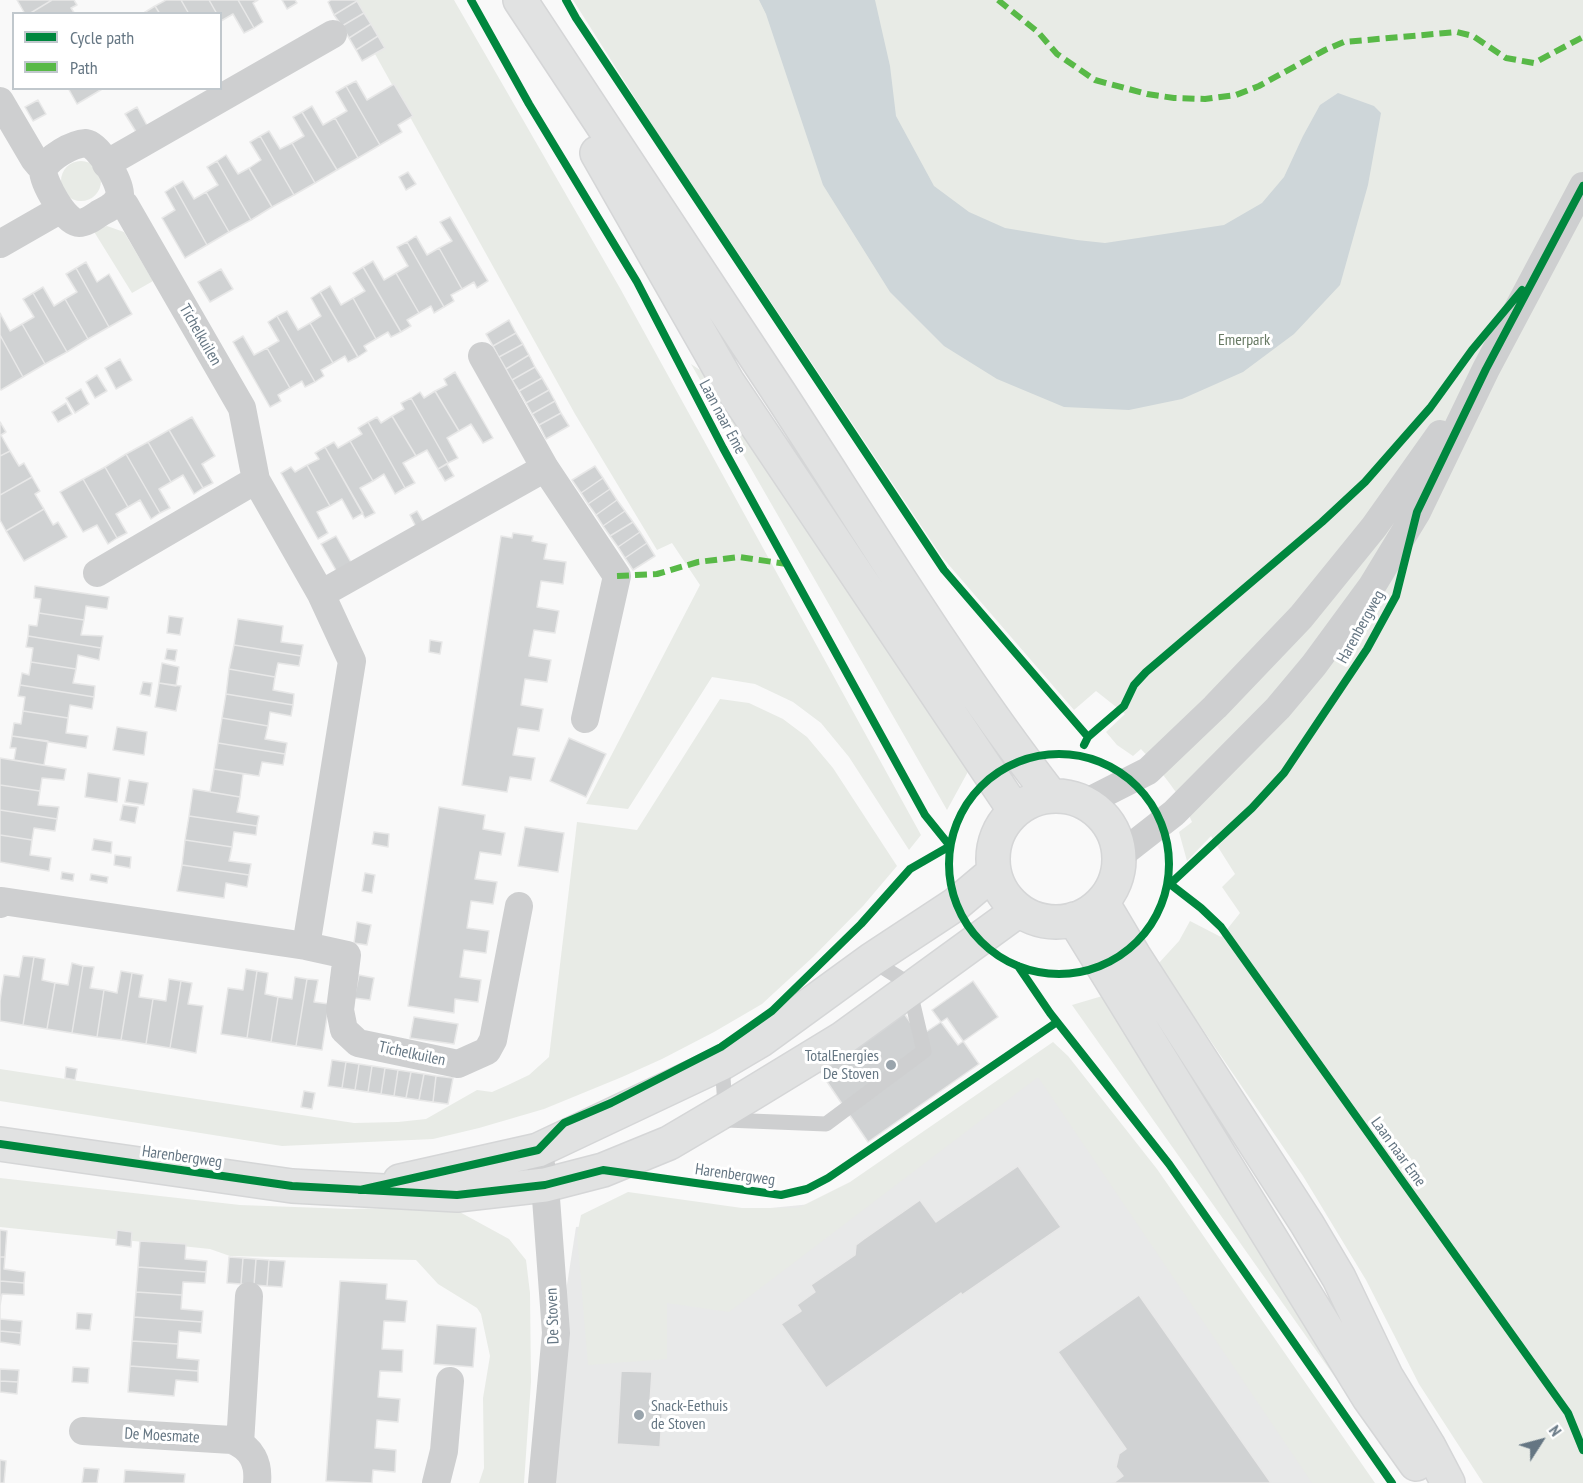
<!DOCTYPE html>
<style>
body{margin:0}
#map{position:relative;width:1583px;height:1483px;overflow:hidden;background:#f9f9f9;font-family:"PT Sans Narrow",sans-serif}
canvas{display:block}
.legend{position:absolute;left:12px;top:12px;width:210px;height:78px;box-sizing:border-box;background:#fff;border:2px solid #c1c8cd;margin:0;padding:8px 10px;list-style:none;font-size:18px;color:#657683}
.legend li{display:flex;align-items:center;gap:12px;height:30px}
.legend b{width:30px;border:2px solid #c1c8cd}
.north{position:absolute;left:1511px;top:1411px;width:60px;height:60px;-webkit-text-stroke:4px #fff;paint-order:stroke;rotate:54deg;font-size:16px;font-weight:700;line-height:24px;text-align:center;color:#657683}
.north::after{content:'';display:block;margin:auto;width:21px;height:27px;background:#657683;clip-path:polygon(50% 0,100% 100%,50% 72%,0 100%)}
</style>
<div id="map">
<canvas width="1583" height="1483"></canvas>
<ul class="legend">
<li><b style="height:8px;background:#00873e"></b>Cycle path</li>
<li><b style="height:8px;background:#58b947"></b>Path</li>
</ul>
<div class="north">N</div>
</div>
<script>
const g = document.querySelector('canvas').getContext('2d');
g.lineJoin = 'round';
function fillPath(path, color) { g.fillStyle = color; g.fill(path, 'evenodd'); }
function trace(path, color, width, dash) { g.strokeStyle = color; g.lineWidth = width; g.lineCap = dash ? 'butt' : 'round'; g.setLineDash(dash || []); g.stroke(path); }
function write(font, color, halo, rows, align = 'center') {
  g.font = font + ' "PT Sans Narrow",sans-serif'; g.lineWidth = 6; g.setLineDash([]); g.textBaseline = 'middle'; g.strokeStyle = halo; g.fillStyle = color; for (const [text, x, y, turn = 0] of rows) {
    g.save(); g.translate(x, y); g.rotate((+turn || 0) * Math.PI / 180); g.textAlign = isNaN(turn) ? turn : align; if (halo) g.strokeText(text, 0, 0); g.fillText(text, 0, 0); g.restore();
  }
}
fillPath(new Path2D(`
 M1032,1066L1319,1483H536L576,1227L842,1201Z`), '#e8e9e9');
fillPath(new Path2D(`
 M345,0H454L621,290L921,835L909,850L849,757L821,723L793,702L755,684L712,677L628,809L586,804L700,585L672,543L657,550L575,414Z
 M573,0H1583V1483H1483L1419,1384L1366,1280L1303,1176L1158,964L1179,941L1190,921L1221,937L1240,913L1222,887L1235,874L1211,836L1187,861L1179,832L1192,822C1181,795 1161,771 1141,749L1133,756L1117,745L1106,732L1125,714L1096,691L1074,710L942,557L654,128Z
 M61 181a20 20 0 1 1 40 0a20 20 0 1 1-40 0Z
 M107,226L124,232L153,281L132,293L93,230Z
 M691,364L706,374L970,768L947,810Z
 M720,699L749,703L783,719L807,737L833,768L897,866L863,906L813,957L762,1004L714,1032L662,1059L622,1077L544,1109L479,1128L433,1139L282,1146L0,1101V1069L354,1123L398,1122L426,1119L477,1090L492,1092L508,1085L529,1075L549,1057L577,822L637,830Z
 M1109,994L1373,1431L1072,1005Z
 M1053,1042L1068,1056L1157,1169L1375,1483H1312L1038,1077L729,1312L667,1303V1359L588,1365L577,1235L581,1215L628,1192L742,1208H798L850,1182Z
 M0,1178L240,1205L350,1209L438,1207L456,1210L509,1239L526,1260L530,1293L531,1382L524,1483H479L484,1468L483,1398L490,1356L481,1314L477,1308L438,1284L416,1260L230,1256L210,1249L0,1227Z`), '#e8ebe6');
fillPath(new Path2D(`
 M759,0H875L890,66L896,116L934,186L969,212L1005,228L1077,240L1105,243L1224,225L1262,203L1284,177L1303,136L1320,105L1338,93L1374,106L1381,113L1368,185L1340,285L1294,334L1243,372L1182,399L1129,410L1064,407L997,379L944,346L890,292L823,185L766,14Z`), '#ced6d9');
const building = new Path2D(`
 M17,0H52L29,14H25Z
 M52,0H74L77,5L71,8L75,14H29Z
 M166,0H181L189,14H160L155,6Z
 M181,0H209L217,14H189Z
 M209,0H238L254,28L244,33L233,14L221,21L220,14H217Z
 M238,0H258L253,3L263,22L254,28Z
 M282,0H295L297,3L287,9Z
 M331,0H356L357,1L334,15L328,2Z
 M357,1L364,13L342,26L334,15Z
 M155,6L160,14H142Z
 M364,13L371,24L349,38L342,26Z
 M371,24L378,36L356,50L349,38Z
 M378,36L385,48L362,61L356,50Z
 M356,81L367,100L394,84L413,116L398,125L402,132L380,145L346,86Z
 M346,86L380,145L358,158L335,118L347,111L336,92Z
 M68,88H104L77,104Z
 M38,100L46,114L33,121L25,107Z
 M312,106L323,125L335,118L358,158L337,170L302,112Z
 M137,107L149,129L138,135L125,114Z
 M302,112L337,170L315,183L292,143L304,136L293,117Z
 M269,131L280,149L292,143L315,183L294,195L260,136Z
 M260,136L294,195L272,207L249,168L261,160L250,142Z
 M226,155L238,174L249,168L272,207L251,220L217,161Z
 M217,161L251,220L229,232L206,192L218,185L207,167Z
 M408,172L416,184L406,190L399,177Z
 M183,181L194,199L206,192L229,232L207,245L174,186Z
 M174,186L207,245L185,258L162,218L175,210L165,192Z
 M450,217L488,281L477,288L474,282L462,289L439,248L452,241L440,222Z
 M416,236L427,255L439,248L462,289L451,295L454,301L444,307L407,242Z
 M407,242L444,307L434,313L431,306L419,313L396,273L408,266L397,247Z
 M373,261L384,280L396,273L419,313L407,320L411,326L401,332L363,267Z
 M86,262L97,282L109,274L132,314L109,327L76,268Z
 M363,267L401,332L391,337L388,332L376,339L353,298L365,291L353,273Z
 M76,268L109,327L88,339L65,299L77,292L66,274Z
 M221,269L233,289L210,302L198,282Z
 M330,286L341,305L353,298L376,339L364,346L367,351L358,357L320,292Z
 M43,287L54,306L65,299L88,339L67,352L33,293Z
 M320,292L358,357L348,362L345,356L333,363L310,323L321,316L311,298Z
 M33,293L67,352L45,364L22,324L34,317L23,299Z
 M287,311L298,330L310,323L333,363L321,370L324,376L315,382L277,316Z
 M0,313L10,331L22,324L45,364L23,377L0,335Z
 M277,316L315,382L305,387L302,381L290,388L267,348L279,341L268,322Z
 M509,320L516,333L493,346L486,334Z
 M516,333L523,344L499,357L493,346Z
 M0,335L23,377L1,390L0,388Z
 M243,336L254,355L267,348L290,388L278,395L281,401L270,407L233,342Z
 M523,344L529,355L506,369L499,357Z
 M529,355L535,367L512,380L506,369Z
 M120,359L132,380L116,389L105,368Z
 M535,367L542,378L519,391L512,380Z
 M455,372L493,438L483,443L471,424L459,431L435,391L447,385L444,379Z
 M97,375L107,391L95,398L86,382Z
 M542,378L549,390L526,403L519,391Z
 M81,389L89,404L75,413L66,398Z
 M549,390L555,401L532,414L526,403Z
 M435,391L459,431L447,438L458,458L448,463L411,398L420,392L424,398Z
 M411,398L448,463L438,469L427,450L416,456L392,416L404,409L401,403Z
 M555,401L561,413L539,425L532,414Z
 M66,403L72,414L58,422L52,412Z
 M561,413L569,426L546,439L539,425Z
 M392,416L416,456L403,463L415,483L405,488L368,422L377,417L381,423Z
 M192,417L215,456L202,464L213,483L203,488L169,430Z
 M0,422L6,432L1,435L10,451L0,456Z
 M368,422L405,488L395,494L384,474L373,481L350,441L362,434L358,428Z
 M169,430L203,488L194,494L183,475L171,482L148,442Z
 M350,441L373,481L360,488L375,513L365,518L325,447L334,442L338,448Z
 M148,442L171,482L159,489L170,508L160,513L126,454Z
 M325,447L363,513L353,519L342,499L330,506L307,465L319,459L315,453Z
 M10,451L19,466L24,463L32,477L0,495V456Z
 M126,454L160,513L151,519L140,500L128,507L105,467Z
 M447,464L454,476L445,481L438,469Z
 M307,465L330,506L317,512L328,533L318,539L281,473L291,467L295,472Z
 M595,466L603,478L581,493L572,480Z
 M105,467L128,507L116,514L127,533L117,538L83,479Z
 M32,477L40,491L35,494L44,509L6,531L0,520V495Z
 M603,478L610,489L588,504L581,493Z
 M83,479L117,538L108,544L97,525L83,532L60,492Z
 M610,489L617,500L596,515L588,504Z
 M617,500L625,511L603,526L596,515Z
 M44,509L53,525L58,522L67,537L24,561L6,531Z
 M417,511L424,523L416,527L410,515Z
 M625,511L633,522L610,536L603,526Z
 M633,522L640,532L618,547L610,536Z
 M640,532L647,543L625,558L618,547Z
 M513,533L533,536L532,541L547,544L544,559L566,562L563,584L541,581L537,607L559,611L555,633L534,630L529,656L551,660L547,682L525,679L521,705L543,709L539,731L518,728L513,755L535,758L531,780L510,777L507,792L462,785L501,536L512,538Z
 M336,536L352,564L337,572L321,544Z
 M647,543L655,556L633,570L625,558Z
 M35,586L109,597L107,609L86,606L84,620L39,613L41,599L34,598Z
 M39,613L84,620L81,635L103,636L101,648L28,636L29,625L37,626Z
 M169,616L183,618L180,635L167,633Z
 M238,619L283,626L281,642L303,645L301,656L234,645Z
 M28,636L101,648L99,660L78,655L76,669L31,662L33,648L26,647Z
 M430,640L442,642L440,654L429,652Z
 M234,645L301,656L299,666L278,663L275,677L229,669Z
 M167,649L177,650L175,661L165,659Z
 M31,662L76,669L73,683L95,686L94,697L20,685L22,673L29,675Z
 M162,663L179,667L176,686L159,683Z
 M229,669L275,677L273,690L294,694L293,705L226,694Z
 M143,682L152,683L150,696L140,694Z
 M159,683L181,686L176,711L155,707Z
 M20,685L94,697L92,709L70,705L68,718L23,711L25,697L18,696Z
 M226,694L293,705L291,716L270,712L268,726L222,718Z
 M23,711L68,718L66,733L88,736L86,748L12,736L14,723L21,724Z
 M222,718L268,726L265,739L287,743L285,754L218,743Z
 M117,727L147,732L144,755L113,750Z
 M12,736L48,741L44,765L14,760L16,748H10Z
 M569,738L606,754L586,797L550,781Z
 M218,743L285,754L283,765L262,762L259,776L214,769Z
 M0,758L66,769L64,780L42,778L40,791L0,785Z
 M214,769L243,774L240,797L210,792Z
 M88,773L120,778L117,802L85,797Z
 M129,780L148,783L144,805L125,802Z
 M0,785L40,791L38,805L59,807L57,819L0,810Z
 M193,789L240,797L237,812L259,816L257,826L189,816Z
 M123,805L138,807L135,823L120,820Z
 M439,807L485,815L483,829L505,833L501,855L480,852L475,879L497,882L493,904L471,901L467,928L489,931L486,953L464,950L460,977L481,980L478,1002L455,999L454,1013L408,1006Z
 M0,810L57,819L55,831L34,828L32,840L0,835Z
 M189,816L257,826L256,835L234,832L232,847L185,840Z
 M525,827L564,833L558,872L518,866Z
 M374,832L389,834L388,847L372,844Z
 M0,835L32,840L30,855L51,858L49,871L0,862Z
 M94,839L112,842L111,853L92,850Z
 M185,840L232,847L229,861L251,864L249,875L182,865Z
 M115,855L131,857L130,868L114,865Z
 M182,865L249,875L247,887L226,883L224,898L177,891Z
 M62,872L74,874L73,881L61,879Z
 M365,873L375,875L372,893L362,891Z
 M91,874L108,877L107,883L90,880Z
 M357,922L371,925L367,945L354,943Z
 M23,956L34,957L23,1025L0,1021V1001L4,975L19,977Z
 M34,957L45,959L42,980L55,983L47,1029L23,1025Z
 M72,963L83,966L72,1033L47,1029L55,983L68,985Z
 M83,966L94,967L90,988L104,990L97,1037L72,1033Z
 M246,969L257,971L247,1038L221,1034L228,988L243,990Z
 M121,971L132,973L121,1040L97,1037L104,990L117,993Z
 M257,971L268,973L265,994L278,997L271,1042L247,1038Z
 M132,973L143,975L139,997L153,999L146,1044L121,1040Z
 M359,975L374,978L370,1000L354,998Z
 M295,977L307,979L296,1046L271,1042L278,997L292,999Z
 M169,979L181,981L170,1048L146,1044L153,999L166,1001Z
 M307,979L318,980L314,1002L329,1004L322,1050L296,1046Z
 M181,981L192,983L188,1004L203,1006L196,1053L170,1048Z
 M973,981L998,1017L958,1045L932,1010Z
 M903,1012L920,1036L947,1018L979,1064L868,1142L819,1070Z
 M414,1017L458,1024L454,1044L410,1038Z
 M332,1060L346,1062L342,1088L328,1086Z
 M346,1062L359,1064L355,1090L342,1088Z
 M359,1064L372,1066L368,1092L355,1090Z
 M372,1066L385,1068L381,1094L368,1092Z
 M66,1067L77,1069L75,1080L65,1078Z
 M385,1068L398,1070L394,1096L381,1094Z
 M398,1070L411,1072L406,1098L394,1096Z
 M411,1072L424,1074L419,1100L406,1098Z
 M424,1074L436,1076L433,1102L419,1100Z
 M436,1076L453,1078L448,1104L433,1102Z
 M304,1091L315,1093L312,1109L301,1107Z
 M1018,1166L1061,1227L962,1295L961,1293L826,1388L781,1324L801,1311L797,1305L815,1292L811,1285L855,1255L856,1245L864,1239L920,1200L936,1222Z
 M0,1230L7,1231L5,1257H0Z
 M117,1230L132,1232L131,1247L116,1245Z
 M140,1241L186,1244L185,1259L207,1261L206,1272L138,1267Z
 M0,1257H5L4,1269L25,1272L24,1283L0,1281Z
 M229,1257L243,1258L241,1284L227,1283Z
 M243,1258L256,1259L254,1285L241,1284Z
 M256,1259L269,1260L267,1286L254,1285Z
 M269,1260L285,1261L282,1287L267,1286Z
 M138,1267L206,1272L205,1283L183,1282L182,1295L136,1292Z
 M0,1281L24,1283V1295L2,1294L0,1306Z
 M340,1281L387,1284L386,1299L407,1301L405,1322L384,1321L382,1349L403,1350L402,1372L380,1371L378,1397L400,1399L398,1422L377,1420L375,1448L396,1450L395,1472L373,1470L372,1483L326,1481Z
 M136,1292L182,1295L181,1309L203,1311L202,1322L134,1317Z
 M1139,1295L1271,1483H1113L1123,1476L1116,1467L1119,1454L1126,1449L1058,1352Z
 M0,1306V1319L22,1321L21,1333L0,1331Z
 M77,1313L92,1314L90,1330L76,1329Z
 M134,1317L202,1322L201,1333L179,1331L178,1344L132,1341Z
 M437,1325L476,1328L473,1367L434,1364Z
 M0,1331L21,1333L20,1345L0,1342Z
 M132,1341L178,1344L177,1358L199,1360L198,1371L130,1366Z
 M130,1366L198,1371V1382L176,1380L174,1396L128,1392Z
 M73,1367L89,1368L88,1383L72,1382Z
 M0,1369L19,1370L18,1382L0,1381Z
 M621,1371L652,1372L650,1402L663,1403L660,1447L617,1444Z
 M0,1381L18,1382L17,1394L0,1392Z
 M0,1460L6,1461L4,1483H0Z
 M84,1468L99,1469L97,1483H82Z
 M125,1470L185,1474L184,1483H124Z`);
fillPath(building, '#d0d2d3');
trace(building, '#e8e8e8', 1.5);
const secondary = new Path2D(`
 M520,0C607,131 694,262 780,394C868,529 952,668 1051,796
 M597,153L727,381L1015,811
 M993 859a63 63 0 1 1 126 0a63 63 0 1 1-126 0Z
 M1102,902L1134,956L1307,1224L1339,1278L1386,1376L1428,1445L1448,1483
 M1074,919L1369,1398L1416,1464
 M0,1144L292,1186L457,1195L545,1185L603,1170L669,1143L725,1110L843,1038L1019,910
 M400,1181L538,1150L722,1063L761,1040L871,960L956,904L994,872`);
trace(secondary, '#d5d6d7', 36);
trace(new Path2D(`
 M722,1063L726,1120L826,1124L924,1051L908,983L871,960`), '#cecfd0', 15);
trace(new Path2D(`
 M0,101L34,159L39,165L44,167
 M86,143C99,145 119,180 120,194C117,205 109,208 100,213C94,217 86,223 79,223C65,223 43,182 43,170C49,157 72,144 86,143Z
 M106,164L333,34
 M118,200L125,205L242,408L256,480L321,594L352,661L306,946
 M0,244L61,209
 M482,356L545,468L617,576L585,719
 M97,573L256,480
 M321,594L545,468
 M1085,803L1148,771L1215,707L1301,617L1374,527L1440,434
 M1119,856L1174,813L1278,708L1314,665L1372,586L1417,512L1486,369L1583,186
 M0,904L2,901L306,946L347,955L340,1010L344,1030L358,1043L458,1064L487,1051L493,1040L519,906
 M538,1150L545,1185L556,1333L542,1483
 M83,1431L232,1440C252,1448 259,1463 257,1483
 M240,1444L249,1296
 M436,1483L444,1451L450,1381`), '#cecfd0', 28);
trace(secondary, '#e1e2e2', 33);
trace(new Path2D(`
 M998,0L1038,32L1057,54L1095,80L1147,94L1174,98L1205,99L1236,95L1259,86L1325,50L1344,42L1457,32L1473,36L1506,58L1534,63L1583,37
 M617,576L657,574L698,562L739,557L787,564`), '#58b947', 6, [12, 6]);
trace(new Path2D(`
 M566,0L576,18L944,570L1088,737
 M1583,186L1486,369L1417,512L1396,596L1367,649L1284,773L1252,808L1170,884L1201,908L1221,927L1568,1413L1583,1450
 M1084,745L1088,737L1124,706L1134,685L1146,672L1322,522L1365,482L1430,408L1472,350L1522,290
 M949 864a110 110 0 1 1 220 0a110 110 0 1 1-220 0Z
 M1018,966L1050,1013L1169,1164L1392,1483
 M0,1144L292,1186L457,1195L545,1185L603,1170L781,1195L807,1189L828,1178L1057,1022
 M360,1190L538,1150L564,1123L611,1103L721,1047L772,1011L861,924L910,869L950,846L925,815L723,448L637,282L529,104L471,0`), '#00873e', 8);
for (const [x, y, r, color] of [
 [891,1065,6,"#99a4ac"],
 [639,1415,6,"#99a4ac"]
]) { const dot = new Path2D(); dot.arc(x, y, r, 0, 2 * Math.PI); g.fillStyle = color; g.fill(dot); trace(dot, '#fff', 2); }
write('16px', '#657683', '#fff', [
 ["Tichelkuilen",200,335,60],
 ["Laan naar Eme",722,417,62],
 ["Harenbergweg",1361,627,-61],
 ["Tichelkuilen",412,1054,12],
 ["Laan naar Eme",1398,1152,54],
 ["Harenbergweg",182,1157,8],
 ["Harenbergweg",735,1175,8],
 ["De Stoven",553,1316,-92],
 ["De Moesmate",162,1436,3]
]);
write('16px', '#687a64', '#fff', [
 ["Emerpark",1244,340]
]);
write('16px', '#657683', '#fff', [
 ["TotalEnergies",879,1056],
 ["De Stoven",879,1074],
 ["Snack-Eethuis",651,1406,"left"],
 ["de Stoven",651,1424,"left"]
], 'right');
</script>
